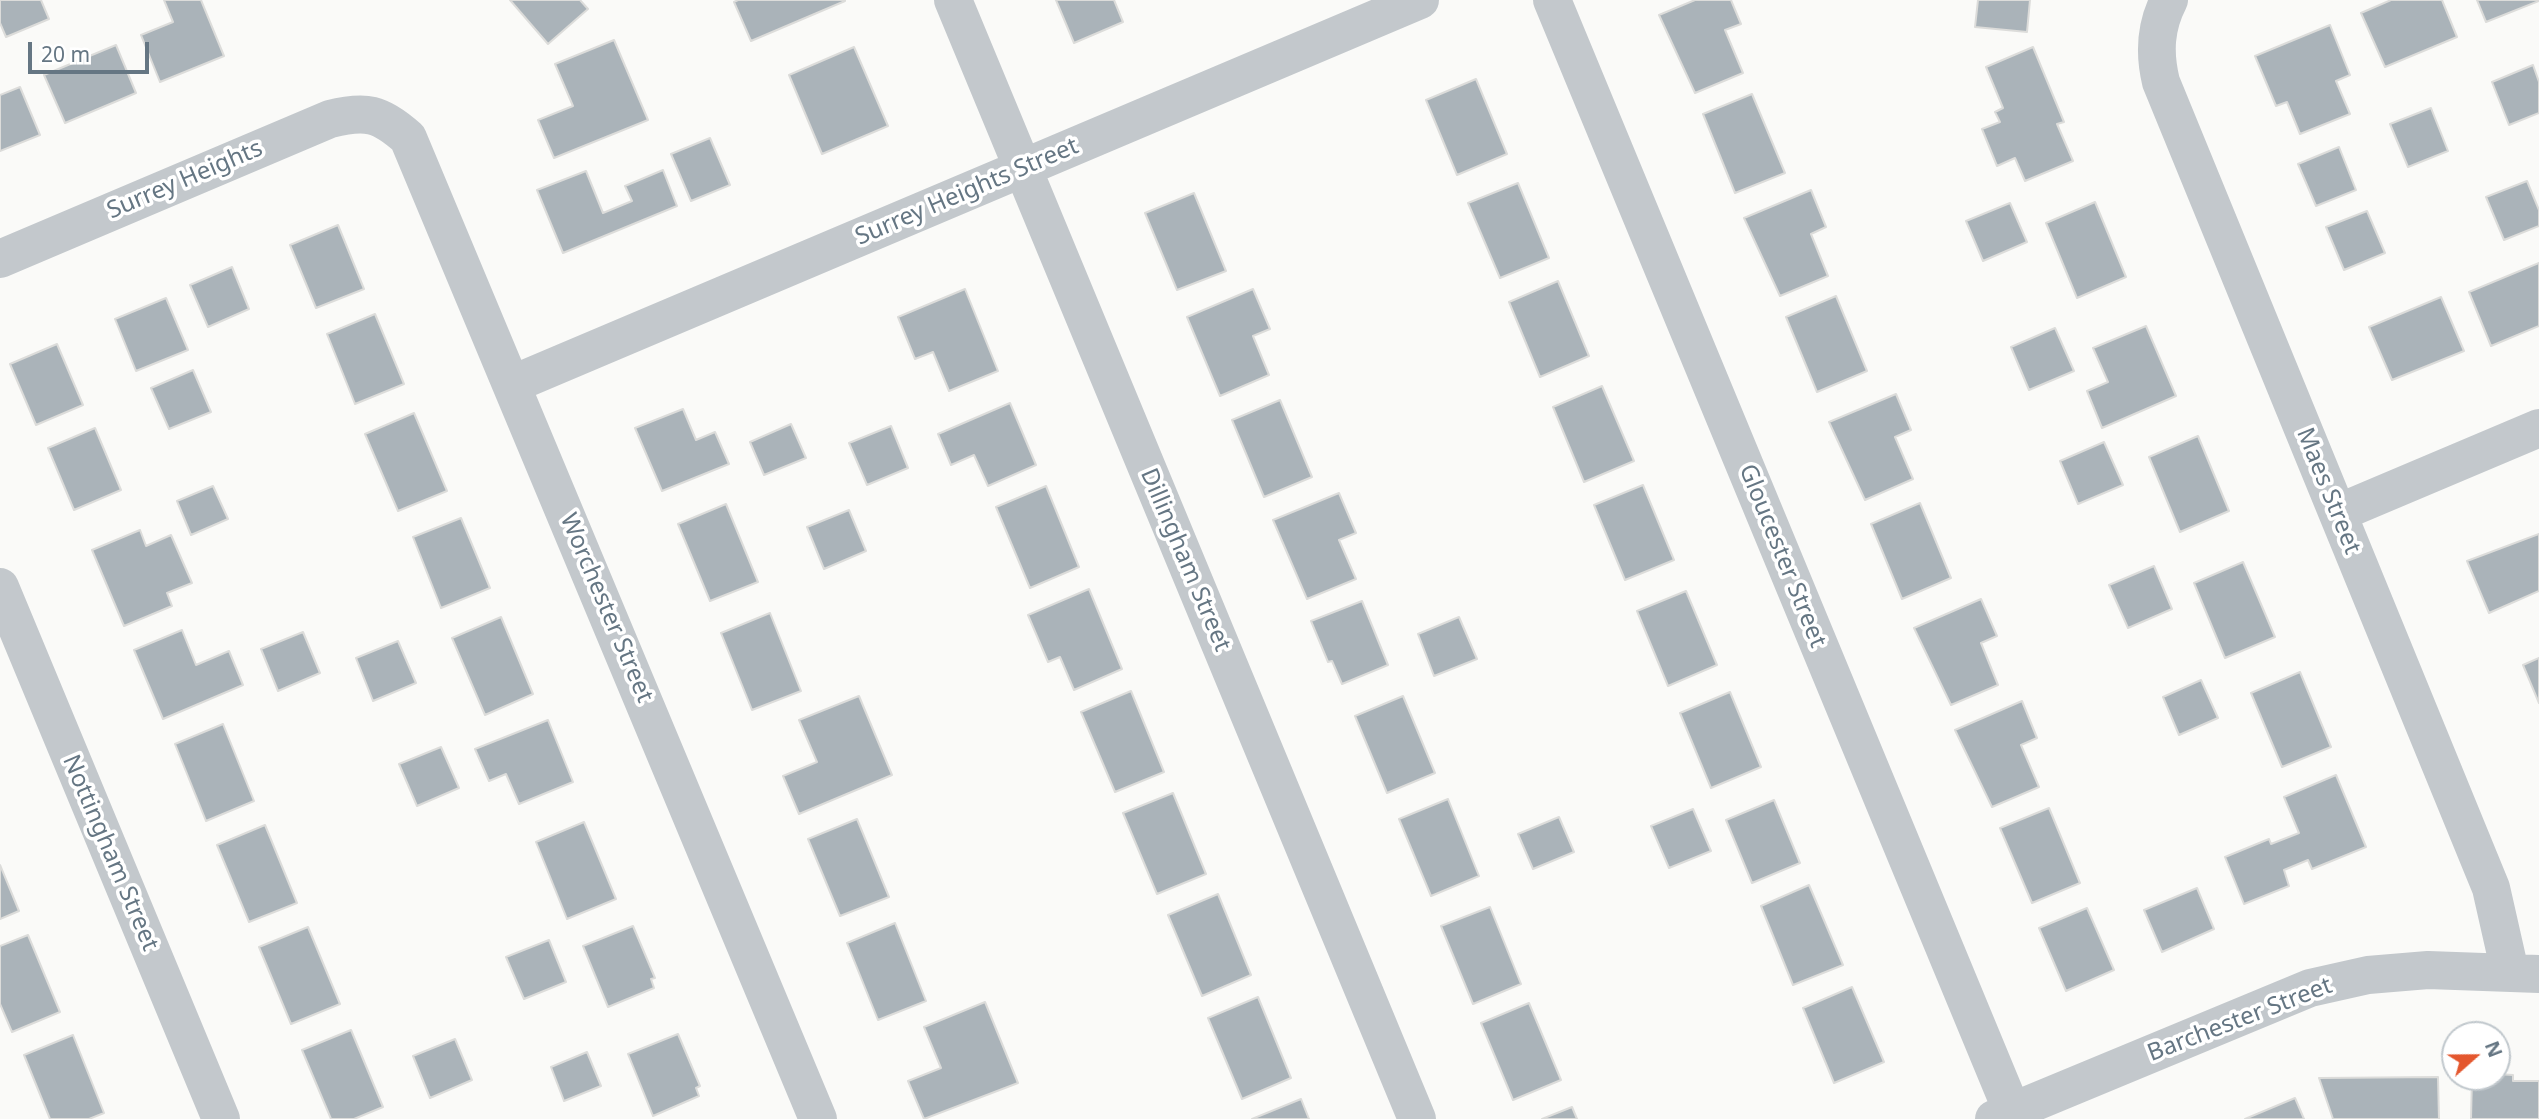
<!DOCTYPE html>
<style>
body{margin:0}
#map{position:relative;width:2539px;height:1119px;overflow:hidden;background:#fafaf8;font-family:"Noto Sans",sans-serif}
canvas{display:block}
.north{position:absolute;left:2441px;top:1021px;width:70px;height:70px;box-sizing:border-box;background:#fff;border:2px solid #c1c8cd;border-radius:50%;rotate:69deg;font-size:19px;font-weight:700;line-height:28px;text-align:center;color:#657683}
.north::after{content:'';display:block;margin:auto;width:24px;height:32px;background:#e4572e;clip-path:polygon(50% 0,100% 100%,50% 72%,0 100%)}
.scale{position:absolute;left:28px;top:42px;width:121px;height:32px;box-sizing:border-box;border:4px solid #657683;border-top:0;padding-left:9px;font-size:21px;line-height:24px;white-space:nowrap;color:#657683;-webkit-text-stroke:5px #fff;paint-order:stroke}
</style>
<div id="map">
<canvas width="2539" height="1119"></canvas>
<div class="north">N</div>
<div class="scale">20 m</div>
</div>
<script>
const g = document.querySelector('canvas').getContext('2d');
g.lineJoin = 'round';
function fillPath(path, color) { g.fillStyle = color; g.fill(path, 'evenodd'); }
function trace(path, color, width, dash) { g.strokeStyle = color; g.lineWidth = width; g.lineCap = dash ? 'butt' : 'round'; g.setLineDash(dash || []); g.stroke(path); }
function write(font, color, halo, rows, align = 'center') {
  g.font = font + ' "Noto Sans",sans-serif'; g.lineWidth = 7; g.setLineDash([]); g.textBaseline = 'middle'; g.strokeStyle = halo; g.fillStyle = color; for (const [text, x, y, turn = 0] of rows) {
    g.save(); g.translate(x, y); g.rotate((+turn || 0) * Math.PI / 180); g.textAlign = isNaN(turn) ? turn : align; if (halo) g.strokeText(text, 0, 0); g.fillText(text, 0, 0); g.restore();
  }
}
const building = new Path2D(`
 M0,0H41L49,19L6,37L0,23Z
 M164,0H201L224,56L160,82L141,35L173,22Z
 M510,0H580L588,9L548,44Z
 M738,0H845V1L751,41L734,2Z
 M1056,0H1114L1123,22L1074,43Z
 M1695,0H1731L1741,24L1725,30L1743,73L1695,93L1659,15Z
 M1978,0H2030L2027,32L1975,27Z
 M2391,0H2442L2457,37L2385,67L2361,13Z
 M2477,0H2539V1L2486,22Z
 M2330,25L2350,75L2336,81L2350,114L2300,134L2287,102L2276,106L2255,56Z
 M614,40L648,120L554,158L538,120L573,106L555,64Z
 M116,45L136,93L65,123L44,75Z
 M854,47L888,126L822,154L789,75Z
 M2033,47L2064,122L2057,124L2073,161L2025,181L2015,158L1997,166L1982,129L2000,122L1995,112L2003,108L1986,67Z
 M2533,65L2539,82V113L2509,125L2492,82Z
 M1476,79L1507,154L1457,175L1426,100Z
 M20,87L40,135L0,151V95Z
 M1752,94L1785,173L1735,193L1703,114Z
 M2431,108L2448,151L2408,167L2390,124Z
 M710,138L730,185L691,201L671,154Z
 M2339,147L2356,190L2316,206L2298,164Z
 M663,170L677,206L563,253L537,190L586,171L603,213L632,201L625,186Z
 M2527,181L2539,210V226L2504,240L2486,197Z
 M1518,183L1549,258L1500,278L1468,203Z
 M1811,190L1826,227L1811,234L1828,276L1780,296L1744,218Z
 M1194,193L1226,271L1177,290L1145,213Z
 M2095,202L2126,277L2077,298L2046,223Z
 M2010,203L2027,242L1983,261L1966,221Z
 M2367,211L2385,253L2344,270L2326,227Z
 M338,225L364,289L316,308L290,245Z
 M2539,263V326L2491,346L2469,292Z
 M232,267L249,309L208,327L190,285Z
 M1558,281L1589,356L1540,377L1509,302Z
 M965,289L998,371L949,391L933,352L915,359L898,317Z
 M1253,289L1270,329L1253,336L1269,375L1220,396L1187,317Z
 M1836,296L1867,371L1817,392L1786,317Z
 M2441,297L2464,351L2392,380L2369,327Z
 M166,298L188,350L136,371L115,319Z
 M375,314L404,384L355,404L327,334Z
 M2146,326L2176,396L2102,428L2087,391L2108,382L2093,348Z
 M2055,328L2074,371L2029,390L2011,347Z
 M57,344L83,405L36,425L10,364Z
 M193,370L211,412L169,429L151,388Z
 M1602,386L1634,461L1584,482L1553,407Z
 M1896,394L1911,430L1895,437L1913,479L1865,500L1829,422Z
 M1280,400L1312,477L1264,497L1232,420Z
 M1010,403L1036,465L988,486L974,455L951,465L938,434Z
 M683,409L696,440L715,432L729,464L662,491L635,428Z
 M414,413L447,491L398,511L365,434Z
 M791,424L806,458L764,475L750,442Z
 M891,426L908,468L867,485L849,443Z
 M95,428L121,490L74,510L48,448Z
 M2198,436L2229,511L2180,532L2149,457Z
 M2104,442L2123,485L2078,504L2060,461Z
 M1643,485L1674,560L1625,580L1594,505Z
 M213,486L228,519L191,535L177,501Z
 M1046,486L1079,567L1030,588L996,507Z
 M1339,493L1356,533L1339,540L1356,579L1307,599L1273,520Z
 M1920,503L1951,578L1902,599L1871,524Z
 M726,504L758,582L710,601L678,524Z
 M849,510L866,551L824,569L807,527Z
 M461,518L490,588L441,608L413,537Z
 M140,530L146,546L171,535L192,583L167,593L172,606L124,626L92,550Z
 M2539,534V591L2489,613L2467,561Z
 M2243,562L2275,637L2225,658L2194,583Z
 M2154,566L2172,609L2128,628L2109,585Z
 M1089,589L1122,669L1074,690L1060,657L1048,662L1028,615Z
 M1686,591L1717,665L1668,686L1637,611Z
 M1981,599L1997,636L1981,643L1998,685L1951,705L1914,628Z
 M1362,601L1388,665L1342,684L1332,661L1328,662L1311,621Z
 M770,613L801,691L752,710L721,633Z
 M501,617L533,694L485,715L452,638Z
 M1459,617L1477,659L1434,676L1418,634Z
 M182,630L196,665L229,651L243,685L163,719L134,650Z
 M303,632L320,673L278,691L261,649Z
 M398,641L416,683L373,701L356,658Z
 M2539,658V703L2523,665Z
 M2300,672L2331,747L2282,767L2251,693Z
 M2201,680L2218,718L2179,735L2163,697Z
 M1131,691L1164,772L1115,792L1081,712Z
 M1730,692L1761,767L1711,788L1680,713Z
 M859,696L892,775L799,814L783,776L817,762L799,720Z
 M1403,696L1435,773L1387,793L1355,716Z
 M2022,701L2037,738L2021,745L2039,787L1992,807L1955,730Z
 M548,720L573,782L519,804L506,774L489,781L475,749Z
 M223,724L254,801L206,821L175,744Z
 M441,747L459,788L417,806L399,764Z
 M2336,775L2366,847L2312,869L2308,860L2284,870L2289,886L2244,904L2225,857L2269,839L2271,844L2299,833L2284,797Z
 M1173,793L1206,874L1157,894L1123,813Z
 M1448,799L1479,876L1431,896L1399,819Z
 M1774,800L1800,863L1752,883L1726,820Z
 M2049,808L2080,883L2032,903L2000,828Z
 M1693,809L1711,851L1669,868L1651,826Z
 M1559,817L1574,852L1533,869L1518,834Z
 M857,819L889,897L840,916L808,839Z
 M584,822L616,899L567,919L536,842Z
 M265,825L297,903L249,922L217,845Z
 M0,865L19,911L0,919Z
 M1809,885L1843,965L1793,985L1761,906Z
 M2197,888L2214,929L2162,952L2144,910Z
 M1218,894L1251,975L1202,996L1168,915Z
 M1490,907L1521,984L1473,1004L1441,926Z
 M2087,908L2114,970L2066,991L2039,928Z
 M895,923L926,1001L878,1020L847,943Z
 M633,926L655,978L651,979L654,988L608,1007L583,946Z
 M308,927L340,1004L291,1024L259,947Z
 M28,935L60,1012L12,1032L0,1004V946Z
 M549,940L566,982L524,999L506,957Z
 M1852,987L1884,1062L1834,1083L1803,1008Z
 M1258,997L1291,1078L1242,1099L1208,1018Z
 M985,1002L1018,1083L924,1119L908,1081L941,1068L924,1027Z
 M1529,1003L1561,1080L1513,1100L1481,1023Z
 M351,1030L383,1107L354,1119H331L302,1050Z
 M678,1034L700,1086L696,1088L699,1096L653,1116L628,1054Z
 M73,1035L104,1113L89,1119H50L24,1055Z
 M455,1039L472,1080L430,1098L413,1056Z
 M587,1052L601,1086L564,1101L551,1067Z
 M2497,1074L2513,1075V1081H2539V1119H2471L2472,1077H2497Z
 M2438,1077L2439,1119H2333L2319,1078Z
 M2295,1098L2304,1119H2245Z
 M1301,1099L1309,1119H1252Z
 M1572,1107L1577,1119H1542Z`);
fillPath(building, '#aab3b9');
trace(building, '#dcdcda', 2);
trace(new Path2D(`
 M953,0L1417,1119
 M1552,0L2012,1111
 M2169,0C2155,27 2154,53 2161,82L2491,888L2510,972
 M0,259L330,119C366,110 380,113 408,138L818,1119
 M513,384L1420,0
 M2338,513L2539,428
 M0,587L221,1119
 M1994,1119L2310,988L2368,975L2428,970L2539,974`), '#c3c8cc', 38);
write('24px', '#657683', '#fff', [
 ["Surrey Heights",185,180,-23],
 ["Surrey Heights Street",967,192,-23],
 ["Maes Street",2328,491,68],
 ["Gloucester Street",1782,556,68],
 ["Dillingham Street",1185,560,67],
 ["Worchester Street",606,608,67],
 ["Nottingham Street",110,853,67],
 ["Barchester Street",2240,1020,-21]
]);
</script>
